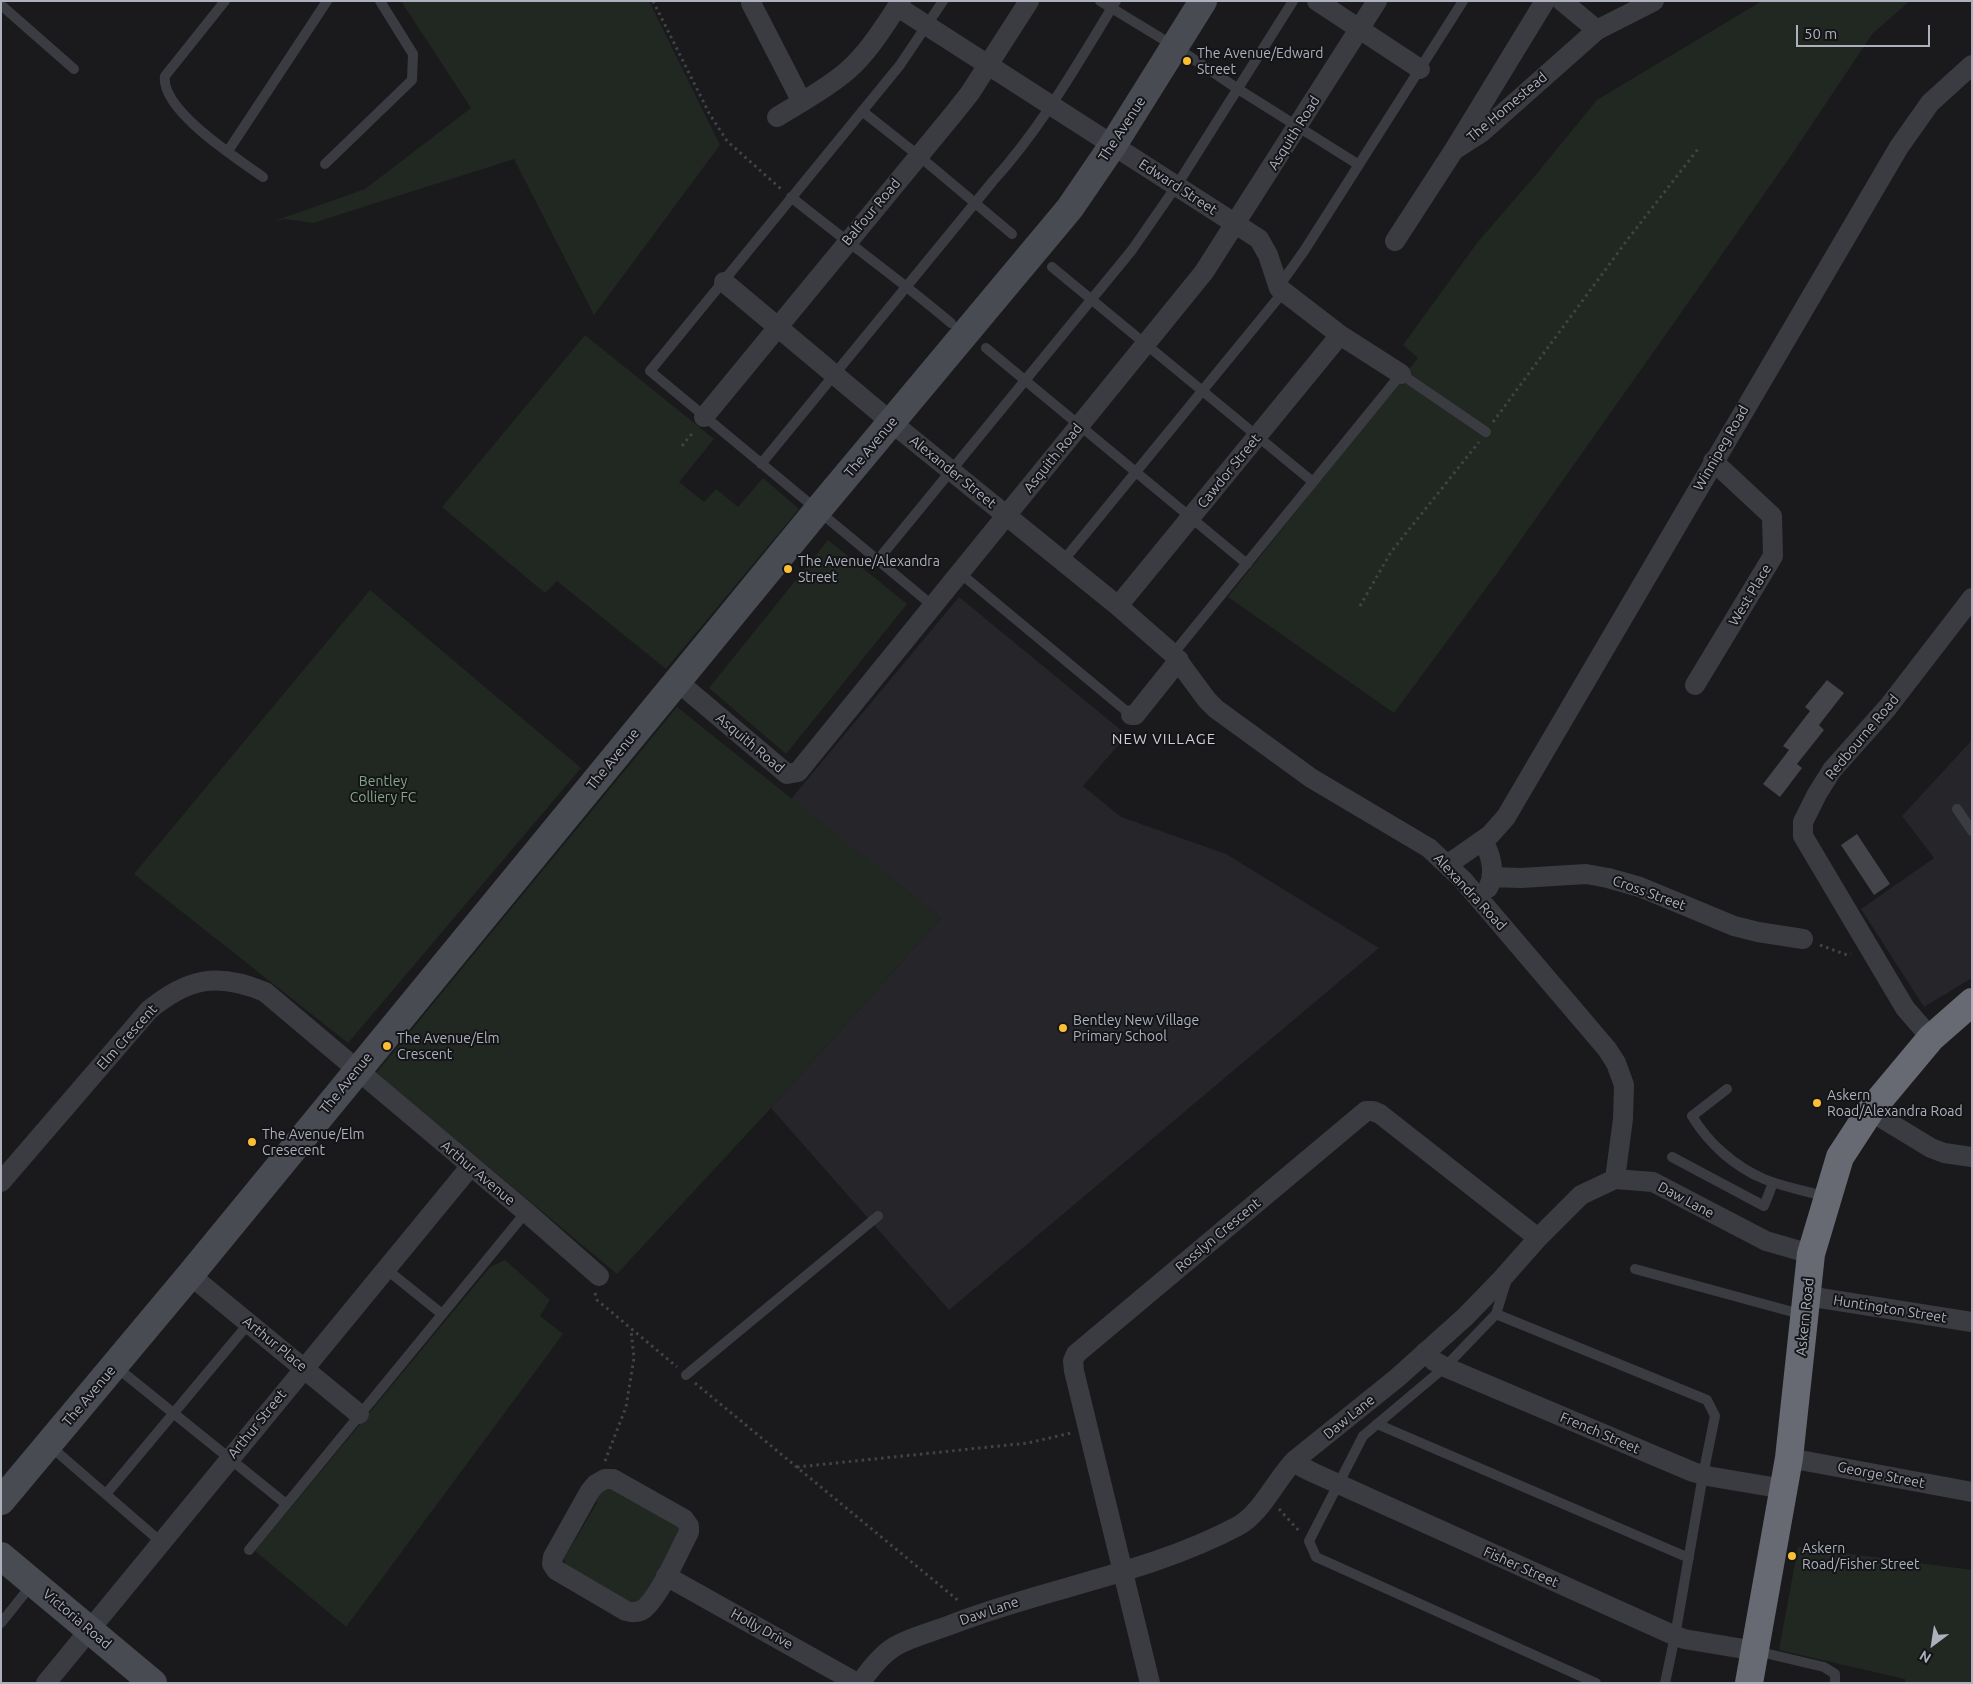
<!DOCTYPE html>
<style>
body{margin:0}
#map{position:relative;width:1973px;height:1684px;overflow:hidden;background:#1a1a1d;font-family:Ubuntu,sans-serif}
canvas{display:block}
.frame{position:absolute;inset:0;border:2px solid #acb1bd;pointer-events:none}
.north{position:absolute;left:1908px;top:1619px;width:50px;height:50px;-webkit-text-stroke:4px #151518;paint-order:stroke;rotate:211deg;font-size:14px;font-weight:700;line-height:20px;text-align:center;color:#acb1bd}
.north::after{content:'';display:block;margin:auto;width:18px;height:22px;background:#acb1bd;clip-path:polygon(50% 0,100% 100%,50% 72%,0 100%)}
.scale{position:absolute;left:1796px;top:25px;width:134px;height:22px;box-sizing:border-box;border:2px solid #acb1bd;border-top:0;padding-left:6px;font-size:15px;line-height:18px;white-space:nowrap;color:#acb1bd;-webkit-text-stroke:4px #151518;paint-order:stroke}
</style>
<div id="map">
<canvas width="1973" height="1684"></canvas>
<div class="frame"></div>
<div class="north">N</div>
<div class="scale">50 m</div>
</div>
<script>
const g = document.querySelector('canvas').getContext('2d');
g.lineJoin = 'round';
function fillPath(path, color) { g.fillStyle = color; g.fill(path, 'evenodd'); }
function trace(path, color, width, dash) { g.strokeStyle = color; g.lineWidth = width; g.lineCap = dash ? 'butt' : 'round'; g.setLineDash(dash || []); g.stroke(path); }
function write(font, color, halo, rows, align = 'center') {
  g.font = font + ' Ubuntu,sans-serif'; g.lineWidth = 4; g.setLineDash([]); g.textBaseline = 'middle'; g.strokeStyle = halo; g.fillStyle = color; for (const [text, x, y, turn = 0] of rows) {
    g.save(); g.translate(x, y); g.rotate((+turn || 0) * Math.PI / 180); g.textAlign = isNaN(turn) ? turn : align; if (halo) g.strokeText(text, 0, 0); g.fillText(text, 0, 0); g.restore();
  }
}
fillPath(new Path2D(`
 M959,597L1127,735L1083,786L1121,817L1226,854L1379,948L949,1310L771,1108L941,918L791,799Z
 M1972,740V978L1924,1007L1861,909L1934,858L1902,816Z`), '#26262a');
fillPath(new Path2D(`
 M401,1H649L720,145L594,315L514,159L313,223L285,219L272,222L365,189L471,108Z
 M1762,1H1910L1873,33L1790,157L1664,337L1498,572L1394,713L1228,597L1418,358L1403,345L1477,243L1534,177L1597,100Z
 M585,335L714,439L679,482L704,502L716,489L738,507L763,478L799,509L666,669L557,581L545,593L442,507Z
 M828,540L907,604L786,754L709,688Z
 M370,590L581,768L348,1043L134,874Z
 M677,707L941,918L771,1108L617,1274L376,1073Z
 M505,1260L550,1300L540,1316L563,1334L346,1627L255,1551L490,1267Z
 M610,1487L675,1522L679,1529L680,1535L646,1598L633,1604L567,1570L564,1558L597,1503L596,1494Z
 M1798,1547L1972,1570V1683H1905V1679L1779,1650Z`), '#202821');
fillPath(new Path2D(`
 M1827,680L1844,693L1819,725L1824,730L1797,764L1802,768L1780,797L1763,784L1789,750L1783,746L1810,711L1805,707Z
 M1857,834L1890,884L1874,895L1841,845Z`), '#44454a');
trace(new Path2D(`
 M653,1L709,113L727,141L781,189
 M1493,422L1628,239L1698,149
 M682,446L694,431
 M1360,606L1391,552L1479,442
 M1820,945L1847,955L1851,954
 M595,1293L597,1300L677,1367
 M695,1383L960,1602
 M605,1461L626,1407L634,1358L631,1330
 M797,1467L1028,1443L1071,1433
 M1279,1509L1300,1532`), '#414349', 3, [2.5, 4]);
trace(new Path2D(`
 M225,1L165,76C160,110 238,159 263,177
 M1100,1L1174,46L1238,89L1359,165
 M1,5L74,69
 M862,111L919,156L1012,234
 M228,151L327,1
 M325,164L412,80L413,54L380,1
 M791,197C844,240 899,279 951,323
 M1052,267L1313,482
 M1279,286L1304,251L1463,1
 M986,348L1247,564
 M761,464L993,181C1042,127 1078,63 1116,1
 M877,561L1132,250L1177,185L1293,1
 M1063,561L1284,291
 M960,573L1131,715
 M933,606L650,371L900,65L943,1
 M1173,654L1401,374L1486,432
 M1957,809L1972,831
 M1727,1089L1692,1116C1708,1143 1735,1167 1764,1179C1784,1187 1806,1191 1827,1197
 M1672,1157L1764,1206L1773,1183
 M386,1269L442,1314
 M1635,1269L1804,1315
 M1496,1314L1507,1279
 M115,1366L286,1504
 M686,1375L878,1216
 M1377,1424L1689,1558
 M50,1446L161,1542
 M106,1494L249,1323
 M249,1550L526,1212
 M1,1623L33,1583
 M1756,1651L1824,1667L1835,1674V1683
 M1596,1683L1316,1557L1309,1541L1363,1436L1445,1367L1496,1314L1707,1400L1715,1416L1703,1475L1675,1636L1665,1683`), '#3b3c42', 10);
trace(new Path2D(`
 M1317,1L1420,69
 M1545,1L1454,150L1482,132L1597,30L1654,1
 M1562,1L1597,30
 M751,3L802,102
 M898,7L1259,239L1268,255L1279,288L1340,335L1401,374
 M777,117C800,103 826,89 847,71C869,52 885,25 901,1
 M1395,241L1454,150
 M724,282L891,422L1118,606L1173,654L1207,700L1216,709L1311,778L1429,848L1463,880L1607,1049L1616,1063L1624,1085L1623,1119L1615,1179
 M704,417L955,112L970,93L1029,1
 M1118,606L1340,335
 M677,681L787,774L798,772L1204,272L1377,1
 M1695,685L1773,556L1772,516L1713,461
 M1131,715H1135L1179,660
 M1483,841C1491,854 1496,874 1488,888
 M1447,865L1490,835L1506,817L1899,147L1930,103L1972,65
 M1492,877L1521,878L1586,874L1608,878L1640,887L1734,926L1758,932L1803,939
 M1931,1038L1905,1008L1803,836V822L1817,794L1832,770L1888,707L1972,598
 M1870,1111L1931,1148L1944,1153L1972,1157
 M1,1182L149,1010C188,978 217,972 265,992L526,1212L599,1276
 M190,1275L359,1414
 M1807,1296L1972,1322
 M1425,1352L1434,1361L1445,1367L1693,1472L1707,1476L1784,1489
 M1789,1458L1972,1492
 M1295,1460L1302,1467L1314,1473L1671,1634L1684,1639L1756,1651
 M605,1479H613L684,1519L689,1526V1532C678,1553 663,1589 647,1606C641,1613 633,1613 626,1611L556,1570L552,1564L553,1557L590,1491L596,1484Z
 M666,1576L857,1683
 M46,1683L470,1167
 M860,1683C870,1670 880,1656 894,1647C910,1637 932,1632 950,1625C1044,1588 1148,1574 1238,1526C1261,1514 1276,1479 1295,1460L1397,1378L1465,1317L1500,1281L1538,1238L1581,1195L1615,1179L1653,1182L1766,1241L1811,1254
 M1150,1683L1074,1371L1073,1361L1076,1354L1366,1111H1373L1380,1114L1538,1238`), '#3b3c42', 20);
trace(new Path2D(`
 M1,1501L190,1275L817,511L1070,208L1113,145L1203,1
 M1,1556L153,1683`), '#494b52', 28);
trace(new Path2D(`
 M1749,1683L1789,1458L1811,1254L1840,1157L1870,1111L1931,1038L1972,1002`), '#676a73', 28);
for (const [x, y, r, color] of [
 [1187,61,5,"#fbbf34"],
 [788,569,5,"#fbbf34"],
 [1063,1028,5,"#fbbf34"],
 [387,1046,5,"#fbbf34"],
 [1817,1103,5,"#fbbf34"],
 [252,1142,5,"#fbbf34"],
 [1792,1556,5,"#fbbf34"]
]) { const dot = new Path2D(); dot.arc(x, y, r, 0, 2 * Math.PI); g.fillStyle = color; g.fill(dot); trace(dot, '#151518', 2); }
write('14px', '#acb1bd', '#151518', [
 ["The Avenue/Edward",1197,53],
 ["Street",1197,69],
 ["The Avenue/Alexandra",798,561],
 ["Street",798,577],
 ["Bentley New Village",1073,1020],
 ["Primary School",1073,1036],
 ["The Avenue/Elm",397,1038],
 ["Crescent",397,1054],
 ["Askern",1827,1095],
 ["Road/Alexandra Road",1827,1111],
 ["The Avenue/Elm",262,1134],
 ["Cresecent",262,1150],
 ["Askern",1802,1548],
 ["Road/Fisher Street",1802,1564]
], 'left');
write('14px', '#acb1bd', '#151518', [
 ["The Homestead",1507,107,-40],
 ["The Avenue",1122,129,-57],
 ["Asquith Road",1294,133,-58],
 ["Edward Street",1178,187,33],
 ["Balfour Road",871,212,-50],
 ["The Avenue",871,447,-50],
 ["Winnipeg Road",1721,448,-60],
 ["Asquith Road",1053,458,-51],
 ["Cawdor Street",1229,471,-51],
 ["Alexander Street",953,472,39],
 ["West Place",1750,595,-59],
 ["Redbourne Road",1862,737,-50],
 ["Asquith Road",750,743,40],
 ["The Avenue",613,759,-51],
 ["Alexandra Road",1470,892,47],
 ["Cross Street",1649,893,20],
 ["Elm Crescent",127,1037,-48],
 ["The Avenue",346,1083,-51],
 ["Arthur Avenue",478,1173,40],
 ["Daw Lane",1686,1200,28],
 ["Rosslyn Crescent",1218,1235,-40],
 ["Huntington Street",1890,1309,9],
 ["Askern Road",1805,1317,-84],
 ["Arthur Place",275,1344,39],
 ["The Avenue",89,1396,-50],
 ["Daw Lane",1349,1417,-39],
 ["Arthur Street",257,1424,-51],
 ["French Street",1600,1433,23],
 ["George Street",1881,1475,11],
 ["Fisher Street",1521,1567,24],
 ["Daw Lane",989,1611,-19],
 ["Victoria Road",77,1619,40],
 ["Holly Drive",762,1629,29]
]);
write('14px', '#83a886', '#151518', [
 ["Bentley",383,781],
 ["Colliery FC",383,797]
]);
g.letterSpacing = '1px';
write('15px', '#cdd0d8', '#151518', [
 ["NEW VILLAGE",1164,739]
]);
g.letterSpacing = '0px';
</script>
